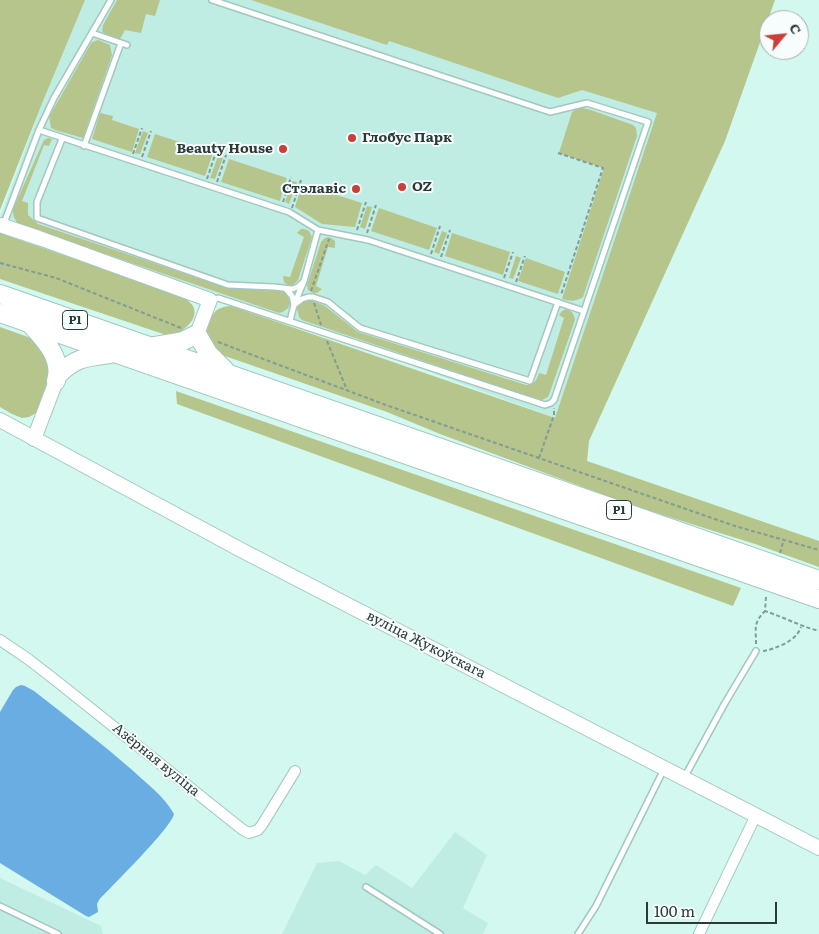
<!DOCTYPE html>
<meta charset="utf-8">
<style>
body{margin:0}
#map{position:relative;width:819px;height:934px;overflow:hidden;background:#d2f8f0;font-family:Literata,serif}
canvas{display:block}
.north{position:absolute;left:759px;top:10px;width:50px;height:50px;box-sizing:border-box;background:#f6fdfc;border:1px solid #a5afad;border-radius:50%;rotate:62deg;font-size:14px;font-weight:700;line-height:20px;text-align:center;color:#2b3a37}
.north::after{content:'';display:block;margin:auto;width:18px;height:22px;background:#cc3e37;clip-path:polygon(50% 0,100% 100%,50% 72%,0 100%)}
.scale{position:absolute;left:646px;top:902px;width:131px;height:22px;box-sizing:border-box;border:2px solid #2b3a37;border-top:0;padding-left:6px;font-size:15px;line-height:18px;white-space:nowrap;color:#2b3a37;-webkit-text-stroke:4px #f6fdfc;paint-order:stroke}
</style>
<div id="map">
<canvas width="819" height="934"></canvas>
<div class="north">С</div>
<div class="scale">100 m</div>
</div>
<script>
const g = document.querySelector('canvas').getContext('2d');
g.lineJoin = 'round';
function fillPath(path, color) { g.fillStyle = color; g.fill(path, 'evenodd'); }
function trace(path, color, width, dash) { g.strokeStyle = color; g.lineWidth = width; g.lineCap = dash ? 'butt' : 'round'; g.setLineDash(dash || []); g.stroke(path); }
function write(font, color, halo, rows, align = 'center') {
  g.font = font + ' Literata,serif'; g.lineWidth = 4; g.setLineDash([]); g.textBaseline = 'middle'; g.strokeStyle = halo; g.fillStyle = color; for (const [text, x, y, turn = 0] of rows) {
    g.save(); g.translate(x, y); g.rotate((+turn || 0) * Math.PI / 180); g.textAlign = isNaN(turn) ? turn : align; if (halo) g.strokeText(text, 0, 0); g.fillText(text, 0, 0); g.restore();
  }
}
fillPath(new Path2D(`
 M85,0H766L555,418L212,292L0,218L41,106Z
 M455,832L487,855L463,908L488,923L483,934H282L317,863L339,861L365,875L376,865L412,888Z
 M0,878L101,926L103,934H0Z`), '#bfede4');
fillPath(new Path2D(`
 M0,0H85L41,106L0,210Z
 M117,0H160L155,16L146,14L141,33L125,30L120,39L107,35L102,31L103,25Z
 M251,0H775L725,141L589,441L587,461L819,541V567L755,544L634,506L440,434L387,412L219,354C215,350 208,344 207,338C206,334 207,330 208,326C212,313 216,307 231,306L555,418L657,113L582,90L558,98L410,48L389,41L387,45Z
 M98,40L110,45L112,55L83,138L55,130L51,128L49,117L90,45L92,42Z
 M579,107L591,110L633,125L636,128L637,136L583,297C575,302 571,301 562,299L604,168L559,153L572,112Z
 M100,113L113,116L112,120L139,129L132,152L92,139Z
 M143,131L148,133L140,154L135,153Z
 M155,134L213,153L205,176L147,157Z
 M48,138L52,139L49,146L44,145L22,201L28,203V215L38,224L227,288L281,290C293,297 294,309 279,313L20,225C14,220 13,216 13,209L44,140Z
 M218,156L223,158L215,179L210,178Z
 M229,159L287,178L280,201L221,182Z
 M292,181L297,182L289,204L285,202Z
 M302,184L362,203L355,227L322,224L295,207Z
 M367,206L372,207L365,229L360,227Z
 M379,208L437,228L429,250L371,231Z
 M301,229H304L309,231L312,237L298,280L293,285H288L284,282L283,276L290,277L304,237L297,233Z
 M442,231L447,233L439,254L434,252Z
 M0,233L184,297C187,300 191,303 193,306C200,320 182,331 172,337L0,279Z
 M452,233L510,252L503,275L445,256Z
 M328,237L331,238L335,241V248L328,247L316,286L322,289L317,293H313L308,290L307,285L321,242L325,238Z
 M516,256L521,258L513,279L509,278Z
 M526,258L565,272L558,294L518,281Z
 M307,300L313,301L325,306L358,332L526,385C534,385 537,380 539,373L546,375L564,318L559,315L562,311L566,309C572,311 574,314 575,320L550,392L548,397L542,400L533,398L302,320L299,317L297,308L301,302Z
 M0,327L28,337L39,343L46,351L51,377L36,413L29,417L22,418L12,414L0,407Z
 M176,391L741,588L733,606L177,404Z`), '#b5c58b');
fillPath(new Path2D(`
 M21,685L25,686L34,691C67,717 100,742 131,769C146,783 164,796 174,814C172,827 112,886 99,900L97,904L98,912L89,917L86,916L0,863V712L13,690L16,687Z`), '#69ade3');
const lane = new Path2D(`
 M92,33L127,45
 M39,130L289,212L318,230L368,240L584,311
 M62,139L37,202V218L228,285L274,287L292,289L298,287L304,281
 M84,146L121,43
 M3,226L39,130L54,98L111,0
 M286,289L292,296L294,305
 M212,300L218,298L545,405L551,403L554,400L648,122L587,103L550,112L212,0
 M294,305L302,299L308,297H313L328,302L360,328L530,381L558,302
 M290,321L294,305L304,281L318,230
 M684,778L725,703L756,651
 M366,887L440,934
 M0,906L58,934
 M578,934L596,906L664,769`);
const street = new Path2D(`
 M0,640L28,659L59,683L243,830L249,833L258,830L262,825L295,771
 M699,934L756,815`);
const secondary = new Path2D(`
 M0,225L39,238L210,300L197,334
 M0,420L243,551L819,848
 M34,439L56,381`);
const highway = new Path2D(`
 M0,294L819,580
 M0,313L819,599
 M31,325C45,340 63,359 56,381
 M154,346L183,341L197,334L208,353L225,370
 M57,376C74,358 86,357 110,354`);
trace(lane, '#a2c7c0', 8);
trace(street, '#a2c7c0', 12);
trace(secondary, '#a2c7c0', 16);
trace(highway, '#a2c7c0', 20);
trace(new Path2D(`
 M558,153L603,168L561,295
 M133,154L142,128
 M142,157L151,131
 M207,179L216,152
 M217,182L226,155
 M283,202L291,177
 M292,208L301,180
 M357,230L366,202
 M367,233L376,205
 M431,254L440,226
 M441,257L450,230
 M0,263L56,278L181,328
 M504,278L513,252
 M516,282L525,256
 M311,291L329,239
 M314,303L321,325
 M327,341L347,390
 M218,342L386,405L735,526L819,550
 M539,458L554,415V408
 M780,553L784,539
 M766,597L765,611C783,617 800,626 819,631
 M756,644C756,628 753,623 765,611
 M763,651C772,650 792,642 797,634C799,632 800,629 801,627`), '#819c97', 2, [4, 2.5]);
trace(lane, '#fff', 5);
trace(street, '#fff', 10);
trace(secondary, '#fff', 14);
trace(highway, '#fff', 18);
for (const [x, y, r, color] of [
 [352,138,5,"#cc3e37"],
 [283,149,5,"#cc3e37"],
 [402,187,5,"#cc3e37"],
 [356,189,5,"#cc3e37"]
]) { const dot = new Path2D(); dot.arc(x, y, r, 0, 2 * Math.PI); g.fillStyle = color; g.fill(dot); trace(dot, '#f6fdfc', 2); }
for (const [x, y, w] of [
 [75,320,25],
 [619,510,25]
]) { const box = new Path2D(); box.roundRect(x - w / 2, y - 9.5, w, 19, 4); g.fillStyle = '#f6fdfc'; g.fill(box); trace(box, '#2b3a37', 1); }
write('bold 12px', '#2b3a37', null, [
 ["Р1",75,320],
 ["Р1",619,510]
]);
write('bold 14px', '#2b3a37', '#f6fdfc', [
 ["Глобус Парк",362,138],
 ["Beauty House",273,149,"right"],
 ["OZ",412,187],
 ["Стэлавіс",346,189,"right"]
], 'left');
write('14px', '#2b3a37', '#f6fdfc', [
 ["вуліца Жукоўскага",426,645,27],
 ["Азёрная вуліца",156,760,39]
]);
</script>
